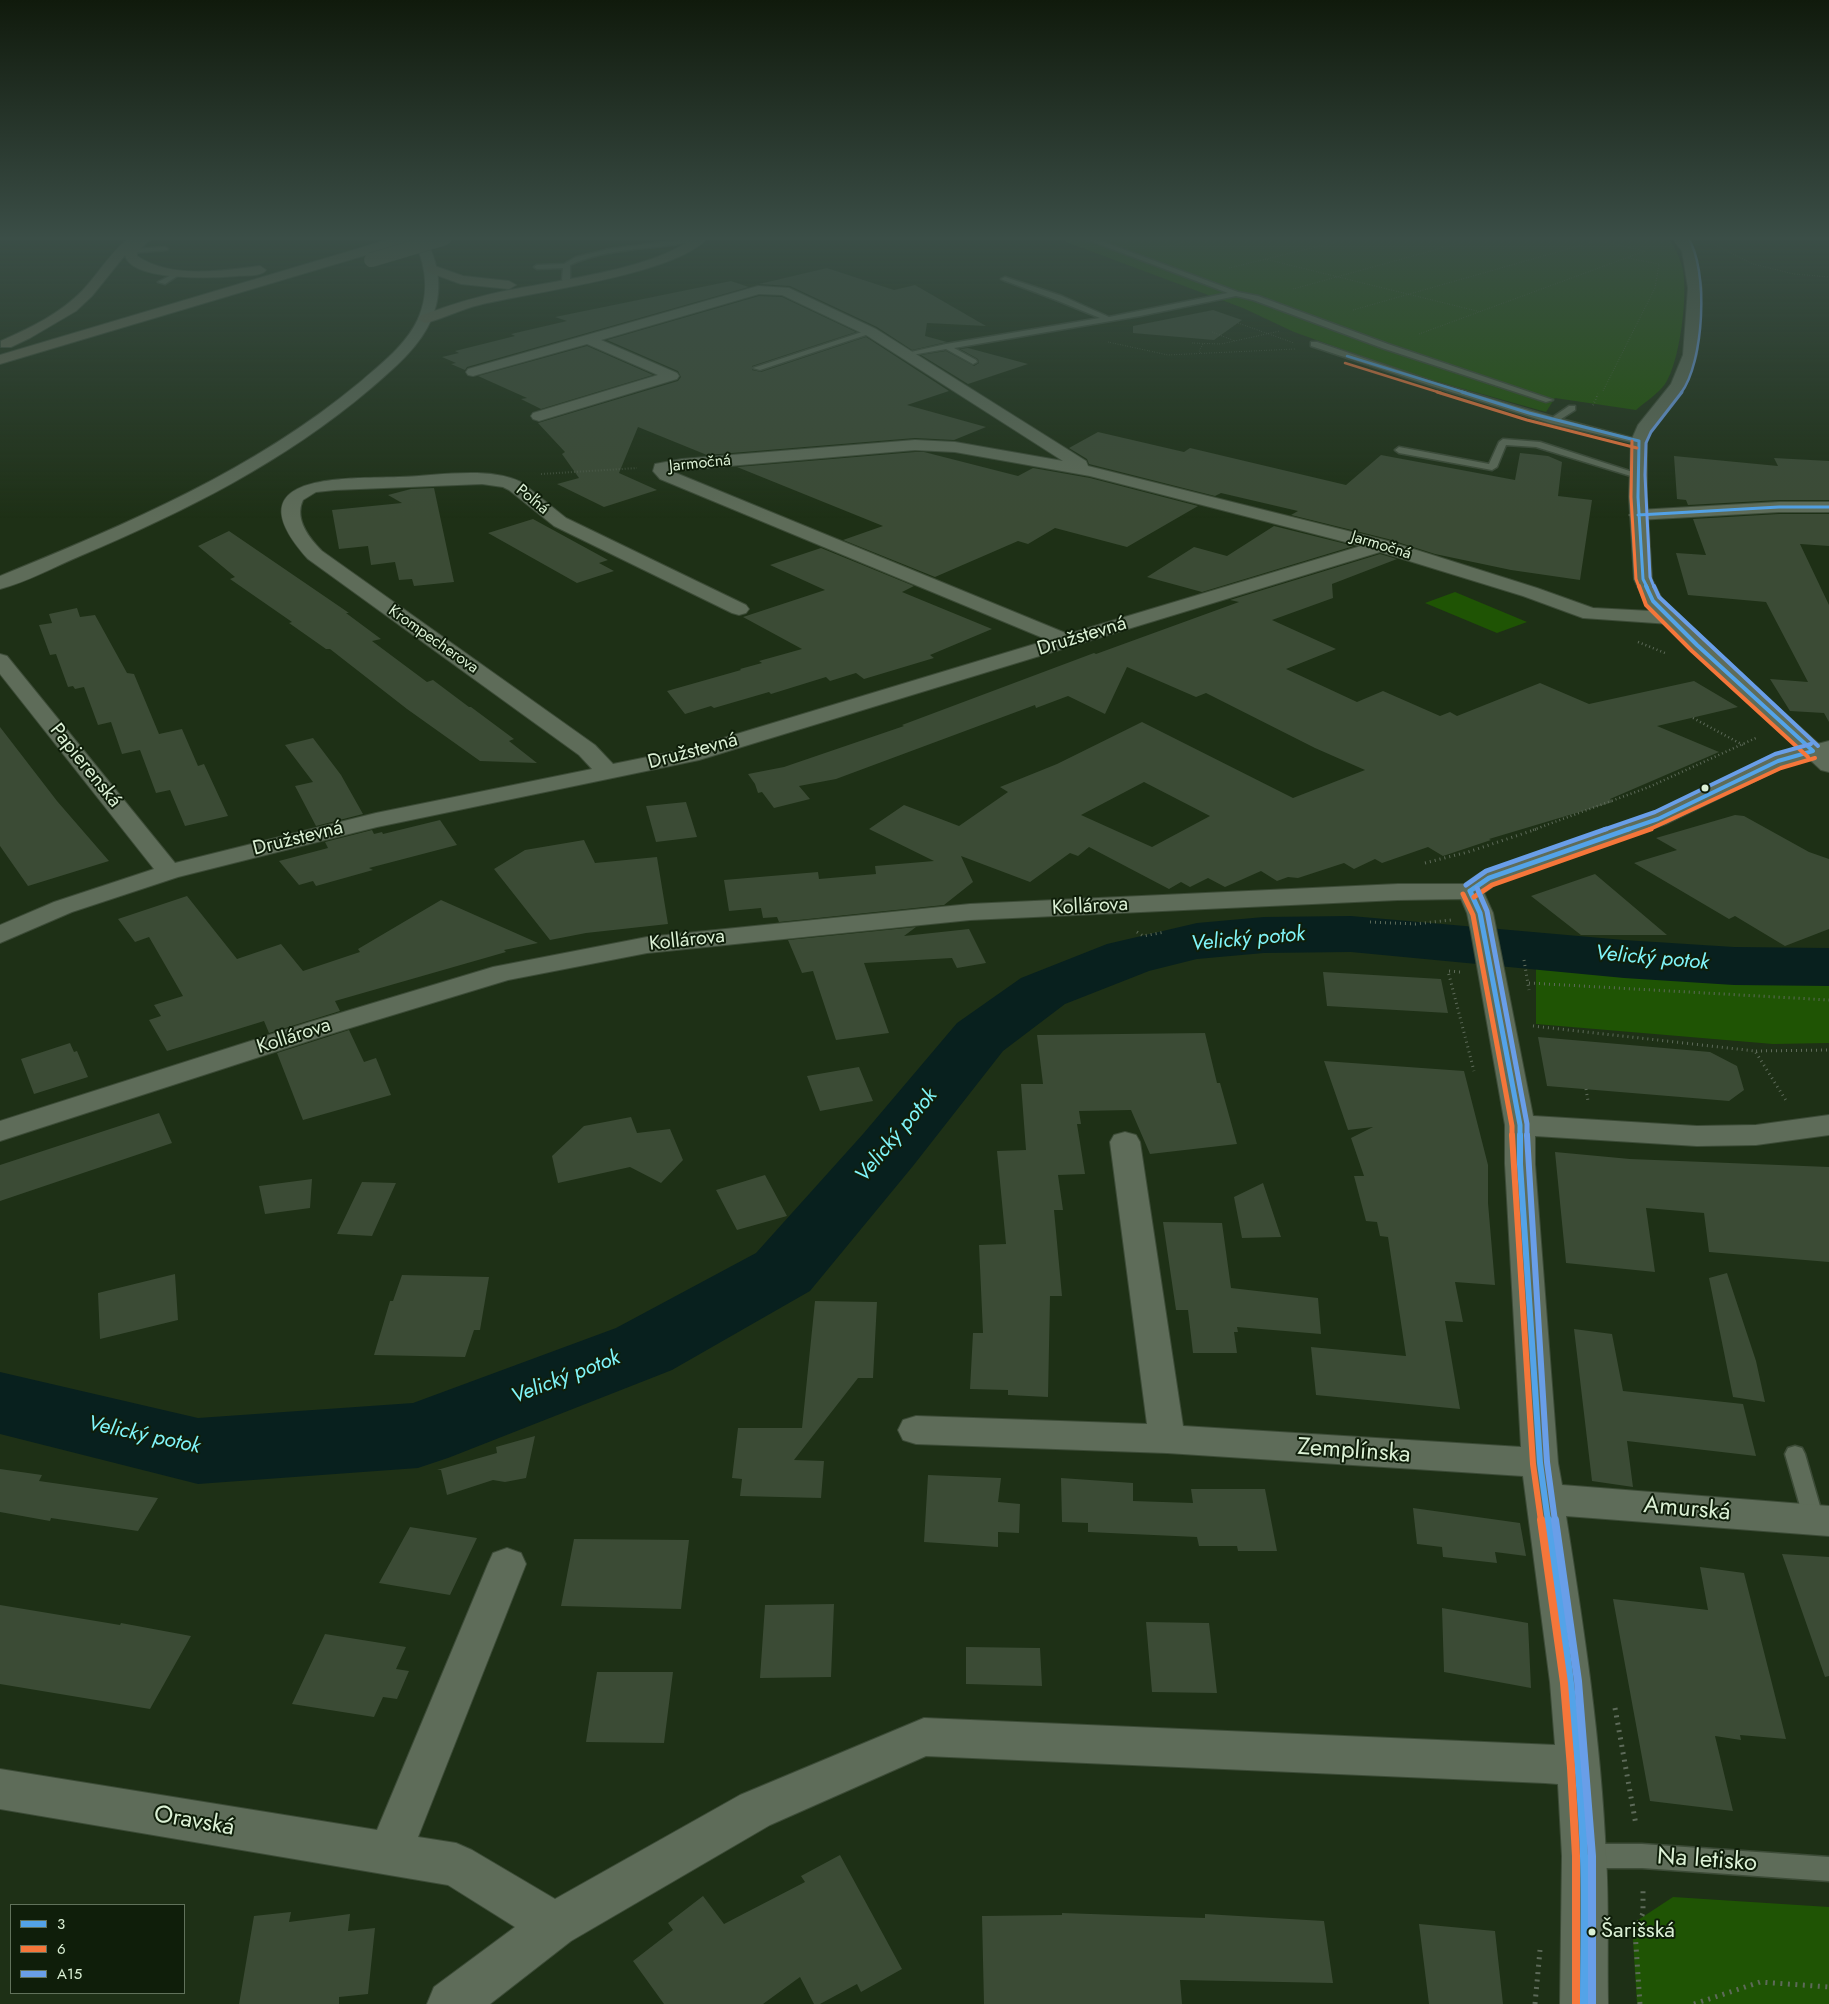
<!DOCTYPE html>
<meta charset="utf-8">
<style>
body{margin:0}
#map{position:relative;width:1829px;height:2004px;overflow:hidden;background:#1e3016;font-family:Jost,sans-serif}
canvas{display:block}
.legend{position:absolute;left:10px;top:1904px;width:175px;height:90px;box-sizing:border-box;background:#0f1e0a;border:1px solid #61725b;margin:0;padding:6px 9px;list-style:none;font-size:15px;color:#dbf0d5}
.legend li{display:flex;align-items:center;gap:10px;height:25px}
.legend b{width:25px;border:1px solid #61725b}
</style>
<div id="map">
<canvas width="1829" height="2004"></canvas>
<ul class="legend">
<li><b style="height:6px;background:#53a3e8"></b>3</li>
<li><b style="height:6px;background:#f5763a"></b>6</li>
<li><b style="height:6px;background:#699ee8"></b>A15</li>
</ul>
</div>
<script>
const g = document.querySelector('canvas').getContext('2d');
g.lineJoin = 'round';
function fillPath(path, color) { g.fillStyle = color; g.fill(path, 'evenodd'); }
function trace(path, color, width, dash) { g.strokeStyle = color; g.lineWidth = width; g.lineCap = dash ? 'butt' : 'round'; g.setLineDash(dash || []); g.stroke(path); }
function write(font, color, halo, rows, align = 'center') {
  g.font = font + ' Jost,sans-serif'; g.lineWidth = 4; g.setLineDash([]); g.textBaseline = 'middle'; g.strokeStyle = halo; g.fillStyle = color; for (const [text, x, y, turn = 0] of rows) {
    g.save(); g.translate(x, y); g.rotate((+turn || 0) * Math.PI / 180); g.textAlign = isNaN(turn) ? turn : align; if (halo) g.strokeText(text, 0, 0); g.fillText(text, 0, 0); g.restore();
  }
}
fillPath(new Path2D(`
 M1064,238H1668C1675,246 1679,256 1682,266C1689,290 1680,363 1665,384C1659,393 1645,402 1636,410L1555,398L1546,412L1414,375L1294,332L1243,308L1066,242Z
 M1455,592L1527,622L1497,633L1425,603Z
 M1536,966L1709,982L1829,985V1043L1773,1044L1536,1024Z
 M1673,1897L1829,1907V2004H1637L1632,1924Z`), '#1f5404');
fillPath(new Path2D(`
 M1351,916L1624,940L1734,947L1829,948V986L1734,985L1624,978L1351,952L1264,953L1197,959L1149,971L1065,1004L1003,1051L913,1166L810,1291L672,1370L448,1458L418,1468L198,1484L0,1434V1372L198,1418L413,1403L616,1328L756,1253L863,1134L957,1023L1021,978L1107,944L1197,923L1264,917Z`), '#08201e');
fillPath(new Path2D(`
 M827,268L894,290L915,285L986,326L927,323L925,336L947,342L912,350L877,327L790,286L759,284Z
 M731,281L749,287L467,367L465,370L451,364L456,363L442,357L459,353L455,351L515,336L511,334L567,321L555,317Z
 M759,296L782,297L856,332L752,366V370L761,372L866,337L949,391L907,405L986,427L954,440L915,438L707,455L638,427L619,473L657,490L604,507L557,484L579,478L562,454L565,452L538,423L678,381L681,377L678,371L607,340Z
 M1213,310L1242,320L1214,340L1133,333V326Z
 M587,346L653,375L541,409L521,399L527,398L478,376Z
 M968,348L1028,364L968,384L921,355L946,351L974,366L979,363L978,359L960,349Z
 M1098,432L1184,452L1190,448L1346,485L1381,455L1515,480L1520,453L1548,456L1562,462L1558,496L1592,500L1580,580L1511,570L1435,554L1388,539L1291,515L1298,511L1221,493L1215,496L1089,464L1087,459L1069,448Z
 M915,452H924L1018,476L1033,468L1090,478L1198,506L1127,547L1055,528L1028,544L1018,541L935,577L843,540L883,526L737,467Z
 M1674,456L1778,466L1774,458L1829,461V500H1779L1688,505L1686,500L1677,499Z
 M434,488L454,582L414,586L412,579L399,580L395,562L371,565L368,546L339,549L332,510L402,503L388,495L411,489Z
 M1779,514H1829V546L1800,544L1829,605V722L1824,713L1790,711L1770,679L1808,682L1766,602L1688,595L1676,553L1706,555L1693,519Z
 M533,519L608,560L599,563L614,571L577,583L488,533Z
 M1274,526L1354,546L1202,592L1147,577L1194,547L1227,556Z
 M229,531L349,613H346L381,639L372,641L427,682L433,680L469,707H471L514,739L509,741L537,763L480,761L407,709L330,649H326L289,623L292,622L230,579L235,577L198,546Z
 M821,548L914,586L902,592L992,629L930,655L934,658L864,679L856,673L830,681L826,677L771,694L769,692L714,708L711,706L685,714L667,691L741,670L740,669L762,663L759,661L802,649L743,617L825,590L770,565Z
 M1380,554L1397,559L1332,584L1333,598L1272,620L1336,649L1286,669L1357,702L1383,691L1440,716L1450,712L1457,716L1540,683L1589,704L1694,681L1738,707L1657,726L1719,752L1610,799L1613,802L1489,839L1491,840L1443,856L1428,847L1382,863L1375,859L1354,869L1344,863L1298,878L1288,877L1277,881L1261,871L1225,887L1208,878L1190,887L1181,882L1169,889L1089,847L1078,856L1070,853L1030,882L961,856L973,882L944,905L779,922L777,917L763,918L761,908L729,911L724,880L818,872L819,879L876,874L875,866L934,861L869,829L904,805L959,826L1008,792L1000,787L1057,764L1142,722L1293,798L1365,770L1315,748L1206,693L1196,697L1127,667L1105,714L1068,696L1036,708L1035,705L836,779L799,786L810,799L774,808L762,792L758,793L755,784L748,774L784,767L904,726L902,725L1094,653L1096,654L1239,602L1230,600ZM1144,782L1210,816L1152,847L1081,815Z
 M77,608L80,617L95,615L127,673L134,674L159,734L182,729L198,766L204,764L228,816L185,826L170,790L156,793L140,750L122,754L111,722L98,725L84,687L75,689L73,686L68,687L56,654L50,655L39,625L52,623L49,614Z
 M0,727L57,801L109,861L28,886L0,846Z
 M313,738L341,775L363,814L316,826L295,786L313,782L285,745Z
 M686,802L697,837L656,842L646,806Z
 M1735,815L1744,816L1809,852L1829,859V929L1785,946L1735,916L1729,919L1634,863L1677,850L1656,838Z
 M440,820L457,845L369,868L373,870L316,886L313,881L299,885L279,861L328,848L325,842L372,830L374,834L382,832L383,834Z
 M584,840L595,863L657,857L668,924L586,933L550,940L494,869L525,850Z
 M1595,874L1667,935H1581L1531,896Z
 M187,896L237,959L281,944L303,971L360,952L358,949L441,900L538,943L504,950L506,952L335,1001L340,1011L269,1033L264,1021L167,1051L149,1020L161,1016L154,1005L183,996L149,937L135,942L118,919Z
 M916,927L904,936L969,929L986,963L957,968L952,958L864,963L889,1033L836,1040L813,971L802,973L788,940Z
 M1323,972L1441,979L1448,1013L1327,1006Z
 M349,1030L364,1062L376,1058L391,1095L303,1120L277,1053Z
 M1205,1033L1217,1083H1220L1237,1144L1150,1154L1131,1110L1079,1111L1081,1124H1077L1085,1174L1058,1175L1063,1210H1054L1062,1296H1050L1048,1397L1008,1395V1390L970,1389L973,1333H983L979,1245L1006,1244L997,1151L1026,1150L1021,1084H1043L1037,1035Z
 M1538,1037L1710,1052L1737,1066L1744,1090L1729,1101L1547,1086Z
 M70,1043L74,1052L77,1051L88,1077L34,1094L21,1059Z
 M1324,1061L1464,1071L1488,1165V1203L1495,1285L1455,1282L1463,1322L1445,1321L1460,1409L1316,1395L1311,1347L1406,1356L1388,1237L1380,1236L1377,1222L1366,1221L1354,1176H1364L1351,1138L1373,1127L1348,1130Z
 M859,1067L873,1101L820,1111L807,1076Z
 M159,1113L172,1143L0,1201V1165Z
 M631,1117L637,1133L670,1129L683,1160L661,1183L630,1167L558,1183L552,1156L584,1126Z
 M1555,1152L1630,1159L1829,1167V1262L1709,1252L1704,1213L1646,1208L1655,1272L1566,1263Z
 M765,1175L787,1216L737,1230L716,1190Z
 M312,1179L310,1208L265,1214L259,1186Z
 M362,1182L396,1183L372,1236L337,1234Z
 M1263,1183L1281,1237L1242,1238L1234,1197Z
 M1163,1222L1222,1223L1231,1288L1318,1298L1321,1334L1237,1327L1238,1332H1234L1237,1353H1193L1188,1310H1176Z
 M1727,1273L1756,1361L1765,1402L1733,1397L1709,1278Z
 M175,1274L178,1320L100,1339L98,1293Z
 M402,1275L489,1277L480,1330H474L465,1357L374,1355L390,1301H393Z
 M815,1301L877,1302L873,1378H858L794,1460L824,1461L821,1498L740,1496L742,1479L732,1478L738,1428H802Z
 M1574,1329L1612,1334L1623,1391L1743,1404L1756,1456L1627,1441L1633,1487L1592,1481Z
 M535,1436L526,1478L505,1482L493,1480L447,1495L441,1470H437L497,1453L496,1447Z
 M0,1469L42,1475L39,1481L158,1498L138,1531L51,1518L50,1521L0,1512Z
 M928,1475L1001,1478L998,1502L1020,1504L1019,1533L998,1532V1547L924,1542Z
 M1061,1478L1133,1483V1501L1193,1503L1191,1489H1265L1277,1551H1238L1237,1546H1199L1197,1537L1088,1532V1523L1062,1522Z
 M1413,1508L1520,1523L1526,1556L1495,1552L1497,1563L1443,1557L1442,1547L1417,1544Z
 M410,1527L477,1538L450,1595L379,1583Z
 M574,1539L689,1540L681,1609L561,1606Z
 M1782,1554L1829,1557V1676L1825,1677Z
 M1700,1567L1744,1573L1786,1739L1740,1735L1741,1740L1715,1736L1733,1811L1650,1801L1613,1599L1708,1610Z
 M834,1604L831,1677L760,1678L765,1605Z
 M0,1605L120,1625L121,1623L191,1636L150,1709L0,1684Z
 M1442,1608L1528,1623L1531,1688L1444,1672Z
 M1146,1622L1209,1623L1217,1693L1152,1692Z
 M325,1634L406,1647L396,1669L409,1671L397,1699L383,1697L374,1717L292,1704Z
 M966,1647L1040,1648L1042,1686L966,1684Z
 M597,1672H673L664,1743L586,1742Z
 M840,1855L902,1969L861,1992L857,1984L820,2004H814L800,1977L763,2004H664L633,1961L673,1930L668,1923L703,1896L724,1924L805,1882L801,1876Z
 M291,1912L289,1922L350,1914L348,1931L375,1928L368,1994L339,1997V2004H239L254,1916Z
 M1062,1913L1205,1918V1914L1324,1921L1333,1983L1180,1980L1182,2004H984L982,1916L1062,1915Z
 M1419,1924L1495,1931L1503,2004H1429Z`), '#3b4b35');
const lane = new Path2D(`
 M1083,238H1093L1238,292L1258,296L1388,344L1553,400L1546,402L1382,348L1253,300L1236,296L1140,316L954,348L976,360L977,362L973,364L946,349L906,356L902,354L946,344L1100,318L1056,300L1003,280L1001,279L1005,277L1062,296L1109,317L1228,293Z
 M689,239L691,240V242C651,250 609,247 570,265V280L566,282L562,280L563,268L537,269L534,267L537,265L564,264L576,257L609,249Z
 M165,247L168,249L167,250L131,253L128,251L131,249Z
 M177,272L182,273L165,284L158,282Z
 M868,330L875,332L760,370L753,368Z
 M1311,342H1317L1437,383L1553,417L1569,406H1575V410L1561,419L1643,441L1639,444L1550,423L1432,386L1311,346Z
 M1503,439L1540,442L1642,475L1637,478L1634,477L1536,447L1506,445L1497,467L1492,470L1399,453L1395,450L1399,447L1489,464L1499,442Z
 M1795,1446L1802,1448L1805,1454L1824,1520L1821,1526L1814,1528L1807,1526L1804,1520L1785,1454L1788,1448Z
 M1586,1844H1642L1829,1857V1881L1642,1868H1586L1577,1864L1574,1856L1577,1848Z`);
const street = new Path2D(`
 M758,286L789,288L876,329L1086,461L1088,466L1388,541L1537,588L1593,608L1670,612L1677,614L1680,618L1677,622L1670,624L1583,618L1523,596L1380,552L699,760L377,827L178,877L72,912L0,943V925L54,902L154,869L0,674V654L7,656L175,863L376,813L592,769L579,755L308,559C230,472 345,479 400,477C435,476 489,466 521,482L566,518L746,605L749,609L746,613L739,615L732,613L554,526L509,490L503,487L482,484L335,490L316,492L303,500C294,519 309,538 322,551L595,745L613,764L687,749L1048,640L660,479L653,471L655,464L682,459L915,440L955,442L1063,461L866,335L782,295L759,294L601,340L677,373L679,376L677,379L539,421L533,419L531,416L533,413L658,375L587,344L473,376L468,375L466,372L468,369ZM915,450L955,452L1090,476L1361,546L1068,634L671,471Z
 M1779,502H1829V512H1779L1638,520L1632,519L1629,515L1632,511L1638,510Z
 M1829,741V755L1786,766L1666,824L1498,883L1484,893L1493,913L1533,1116L1697,1126L1756,1125L1829,1115V1135L1756,1145L1697,1146L1535,1136V1164L1558,1463L1562,1485L1829,1506V1536L1566,1516C1584,1629 1601,1741 1606,1856C1609,1905 1607,1955 1608,2004H1560L1562,1856L1558,1784L1545,1783L926,1756L770,1825L571,1941L490,2004H427L434,1987L515,1927L448,1885L0,1809V1769L377,1830L488,1564L493,1553L507,1548L521,1553L526,1564L418,1837L456,1843L472,1850L555,1899L740,1795L924,1718L1555,1745L1550,1682L1523,1476L1167,1453L916,1444L903,1440L898,1430L903,1420L916,1416L1147,1424L1110,1142L1114,1135L1125,1132L1136,1135L1140,1142L1183,1426L1521,1447L1505,1164V1125L1471,932L1467,913L1461,899L1398,900L970,920L647,953L508,980L327,1035L0,1141V1121L307,1023L493,967L647,937L970,904L1398,884H1464L1480,873L1650,814L1770,756Z`);
const secondary = new Path2D(`
 M413,238H425C439,263 443,291 432,318C420,347 393,369 370,389C284,462 184,512 80,556C54,567 27,582 0,589V576C127,524 253,471 359,383C381,364 406,345 418,319C430,292 426,264 413,238Z
 M1672,238H1685L1694,250L1702,288L1697,355L1686,385L1652,429L1647,441V497L1652,579L1662,599L1704,641L1829,753V772L1821,770L1690,649L1646,605L1634,579L1629,497L1631,441L1638,425L1671,384L1683,355L1688,288L1682,251Z`);
const highway = new Path2D(`
 M129,238H152L137,252V256C171,279 221,271 260,266L266,270C261,277 246,275 237,276C215,278 131,282 125,255L92,296L76,311L30,338L11,347H1V341C30,328 60,314 83,290C99,273 110,253 129,238Z
 M394,238H415L413,241L0,364V355Z
 M693,238H707C676,275 530,292 479,305C461,309 443,319 425,323L418,319L420,316C447,306 472,298 500,292C552,281 653,270 693,238Z
 M432,265L463,276L509,281L516,285L509,289L461,284L428,272L426,269L428,266Z`);
trace(lane, '#3c4b37', 3);
trace(street, '#3c4b37', 2);
trace(secondary, '#3c4b37', 2);
trace(highway, '#3c4b37', 2);
trace(new Path2D(`
 M1713,244L1753,264L1794,274L1829,277
 M1170,246L1201,238
 M1265,259L1481,312
 M1229,268L1353,238
 M1293,289L1478,238
 M1353,310L1596,241
 M1238,323L1294,343
 M1212,332L1235,341
 M1419,334L1645,251L1586,238
 M1108,342L1168,355L1295,349
 M1192,343L1221,344L1280,331
 M1201,353L1199,351L1203,344
 M1603,391L1655,288L1659,264L1628,258`), '#5d6a59', 1, [0.5, 2]);
trace(new Path2D(`
 M1593,405L1598,394
 M541,474L637,468`), '#5d6a59', 2, [0.5, 2.5]);
trace(new Path2D(`
 M1638,642L1665,653
 M1693,718L1743,745
 M1533,830L1649,787L1758,737`), '#5d6a59', 2.5, [1, 3]);
trace(new Path2D(`
 M1425,863L1468,852L1537,829
 M1370,922L1415,924L1451,920
 M1137,932L1143,936L1165,932
 M1524,960L1529,990
 M1460,972L1448,971L1474,1071
 M1529,983L1829,1000
 M1533,1026L1755,1051L1787,1102
 M1756,1051L1829,1050
 M1586,1089L1588,1101`), '#5d6a59', 3, [1, 4]);
trace(new Path2D(`
 M1615,1708L1636,1825
 M1535,2004L1540,1950
 M1640,2004L1635,1931L1643,1913V1886
 M1694,2004L1760,1982L1829,1987`), '#5d6a59', 5, [2, 5.5]);
fillPath(lane, '#5e6c59');
fillPath(street, '#5e6c59');
fillPath(secondary, '#5e6c59');
fillPath(highway, '#626752');
const highwayBridge = new Path2D(`
 M371,260L445,238`);
trace(highwayBridge, '#3c4b37', 15, []);
trace(highwayBridge, '#626752', 14);
trace(new Path2D(`
 M1347,356L1466,393`), '#53a3e8', 2.5);
trace(new Path2D(`
 M1462,392L1529,413L1639,441
 M1639,441L1638,497L1643,579L1647,587
 M1638,515L1779,507H1829`), '#53a3e8', 3);
trace(new Path2D(`
 M1646,586L1653,601L1697,645L1813,751
 M1626,830L1658,819L1778,761L1813,751`), '#53a3e8', 4);
trace(new Path2D(`
 M1470,891L1480,913L1520,1125V1136
 M1470,891L1489,878L1629,829`), '#53a3e8', 5);
trace(new Path2D(`
 M1520,1135V1164L1540,1463L1548,1521`), '#53a3e8', 6);
trace(new Path2D(`
 M1548,1520C1564,1631 1580,1743 1584,1856C1586,1905 1584,1955 1584,2004`), '#53a3e8', 8);
trace(new Path2D(`
 M1345,363L1441,393`), '#f5763a', 2.5);
trace(new Path2D(`
 M1437,392L1527,420L1637,448
 M1632,441L1631,497L1636,579L1639,587`), '#f5763a', 3);
trace(new Path2D(`
 M1639,586L1646,605L1692,651L1808,757
 M1648,830L1781,768L1815,758`), '#f5763a', 4);
trace(new Path2D(`
 M1463,894L1473,915L1512,1126V1136
 M1474,897L1492,885L1651,829`), '#f5763a', 5);
trace(new Path2D(`
 M1512,1135L1533,1464L1541,1521`), '#f5763a', 6);
trace(new Path2D(`
 M1541,1520L1564,1683L1571,1768L1576,1856V2004`), '#f5763a', 8);
trace(new Path2D(`
 M1681,393C1704,363 1709,269 1688,238`), '#699ee8', 2.5);
trace(new Path2D(`
 M1654,587L1650,577L1645,475L1646,443L1651,432L1682,392`), '#699ee8', 3);
trace(new Path2D(`
 M1654,586L1659,597L1818,746
 M1603,830L1655,812L1775,754L1811,744`), '#699ee8', 4);
trace(new Path2D(`
 M1466,885L1486,871L1606,829
 M1477,888L1487,911L1527,1124V1136`), '#699ee8', 5);
trace(new Path2D(`
 M1527,1135L1547,1462L1555,1521`), '#699ee8', 6);
trace(new Path2D(`
 M1555,1520L1578,1681L1592,1856V2004`), '#699ee8', 8);
const sky = g.createLinearGradient(0, 0, 0, 519);
sky.addColorStop(0, '#101a0c');
sky.addColorStop(0.46, '#3b4e47');
sky.addColorStop(1, '#3b4e4700');
g.fillStyle = sky;
g.fillRect(0, 0, 1829, 519);
for (const [x, y, r, color] of [
 [1705,788,4.5,"#dbf0d5"],
 [1592,1932,4.5,"#dbf0d5"]
]) { const dot = new Path2D(); dot.arc(x, y, r, 0, 2 * Math.PI); g.fillStyle = color; g.fill(dot); trace(dot, '#0f1e0a', 2); }
write('16px', '#dbf0d5', '#0f1e0a', [
 ["Jarmočná",700,464,-6],
 ["Poľná",532,500,39],
 ["Jarmočná",1381,546,17],
 ["Krompecherova",433,640,35]
]);
write('20px', '#dbf0d5', '#0f1e0a', [
 ["Družstevná",1082,637,-17],
 ["Družstevná",693,752,-15],
 ["Papierenská",85,766,51],
 ["Družstevná",298,839,-14],
 ["Kollárova",1090,907,-3],
 ["Kollárova",687,941,-6],
 ["Kollárova",294,1037,-18]
]);
write('italic 21px', '#80f5fa', '#0f1e0a', [
 ["Velický potok",1248,940,-5],
 ["Velický potok",1652,959,5],
 ["Velický potok",897,1136,-50],
 ["Velický potok",566,1378,-21],
 ["Velický potok",144,1436,12]
]);
write('22px', '#dbf0d5', '#0f1e0a', [
 ["Šarišská",1601,1932]
], 'left');
write('24px', '#dbf0d5', '#0f1e0a', [
 ["Zemplínska",1354,1452,4],
 ["Amurská",1687,1510,5],
 ["Oravská",194,1822,10],
 ["Na letisko",1707,1861,4]
]);
</script>
